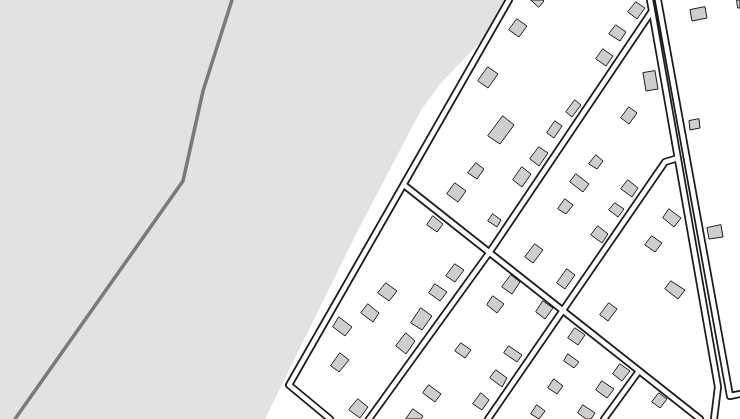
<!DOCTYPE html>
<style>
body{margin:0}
canvas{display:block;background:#fff}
</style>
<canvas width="740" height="419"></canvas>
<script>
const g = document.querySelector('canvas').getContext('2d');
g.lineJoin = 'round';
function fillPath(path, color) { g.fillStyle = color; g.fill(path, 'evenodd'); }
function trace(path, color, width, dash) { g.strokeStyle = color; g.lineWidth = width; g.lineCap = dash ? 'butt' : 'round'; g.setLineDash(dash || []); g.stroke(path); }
fillPath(new Path2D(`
 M0,0H506L490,32L440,84L421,110L357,232L265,419H0Z`), '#e2e2e2');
trace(new Path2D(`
 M15,419L183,181L203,91L232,0`), '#7a7a7a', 3.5);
const building = new Path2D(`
 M531,0H543L544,1L539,7Z
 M737,0H740V8H738Z
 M636,2L645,8L637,19L628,12Z
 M705,7L707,18L692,21L690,10Z
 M517,19L527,26L519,37L509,30Z
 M616,25L626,32L620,41L609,34Z
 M603,49L613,56L606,66L596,59Z
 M488,67L498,74L488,88L478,81Z
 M655,71L658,89L646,91L643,73Z
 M575,100L581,105L572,117L566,112Z
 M629,107L637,113L629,124L621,118Z
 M503,116L514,125L500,144L488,136Z
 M699,119L700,128L690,130L689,121Z
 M555,121L562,126L554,138L547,133Z
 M539,147L548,153L539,166L530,159Z
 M596,155L603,161L597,169L589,164Z
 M476,163L484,169L477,179L468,173Z
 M522,167L531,174L522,187L513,180Z
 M576,174L589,184L583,192L570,182Z
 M628,180L638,188L632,197L621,189Z
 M455,183L466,191L458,202L447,194Z
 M565,199L573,205L566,214L558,209Z
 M615,203L624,209L618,217L609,210Z
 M669,209L681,218L674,227L663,218Z
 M493,214L501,220L497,227L488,221Z
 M433,216L443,224L437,232L427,225Z
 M721,225L723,237L709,239L707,228Z
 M598,226L608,234L602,243L591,235Z
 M652,236L662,243L655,252L645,245Z
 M535,244L543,250L533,263L525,257Z
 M455,264L464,270L455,282L446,276Z
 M567,269L575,275L565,289L557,283Z
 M511,275L520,282L512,294L502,287Z
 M671,281L685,290L678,299L665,289Z
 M386,283L397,291L389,301L378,293Z
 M435,284L447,292L440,301L429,293Z
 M493,296L504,304L497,313L487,305Z
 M543,301L553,308L545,319L536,312Z
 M609,303L617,309L608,321L600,315Z
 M368,304L379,313L373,322L361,313Z
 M421,308L432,316L422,330L411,323Z
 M339,317L352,327L345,336L333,327Z
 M575,328L585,335L578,345L568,338Z
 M406,333L415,341L406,354L396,346Z
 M461,343L471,350L465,358L455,351Z
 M509,346L522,355L517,362L504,353Z
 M340,353L349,360L339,372L331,366Z
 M568,354L579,362L574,368L564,361Z
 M620,364L630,371L622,381L613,374Z
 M496,370L507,378L502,387L490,378Z
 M554,379L563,386L557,394L548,388Z
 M602,381L614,389L607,398L596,390Z
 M429,385L441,394L435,402L423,393Z
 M481,393L489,400L482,410L473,404Z
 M659,393L667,399L660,408L652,402Z
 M358,399L368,407L360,418L349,410Z
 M537,405L545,411L539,419L531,414Z
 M583,405L595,413L591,419H586L578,413Z
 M413,409L423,416L421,419H406Z`);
fillPath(building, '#cecece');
trace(building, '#1c1c1c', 1);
const service = new Path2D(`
 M658,0L730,396L740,394
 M652,11L718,387L714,419
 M404,185L700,419
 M330,419L289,385L509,0
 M369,419L489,253L652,11L650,0
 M488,419L665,162L678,158
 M604,419L639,371`);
trace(service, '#1c1c1c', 8);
trace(service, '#fff', 4.5);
</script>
